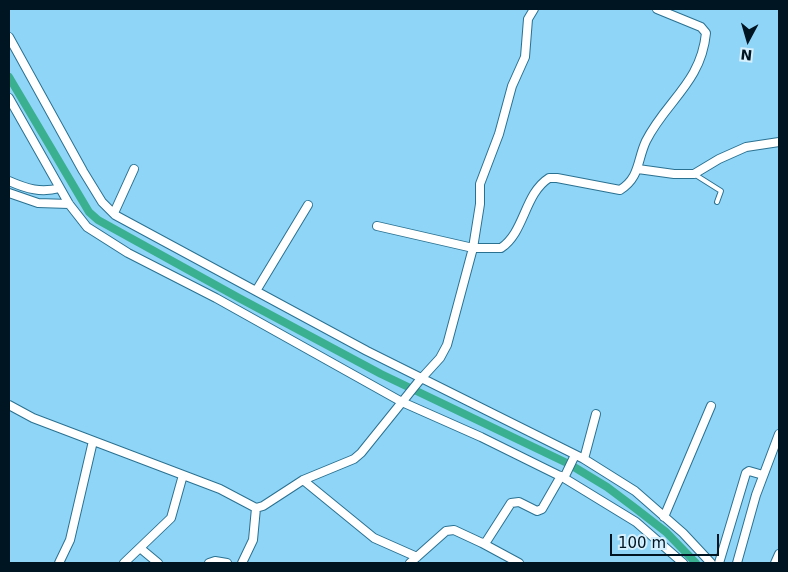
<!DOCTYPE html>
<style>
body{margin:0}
#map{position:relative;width:788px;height:572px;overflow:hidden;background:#8fd5f8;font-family:"DejaVu Sans",sans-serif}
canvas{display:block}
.frame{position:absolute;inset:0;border:10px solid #001522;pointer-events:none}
.north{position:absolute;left:723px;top:15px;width:50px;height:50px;-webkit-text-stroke:4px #d5f0fe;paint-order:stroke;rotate:186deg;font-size:14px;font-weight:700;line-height:20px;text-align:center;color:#001522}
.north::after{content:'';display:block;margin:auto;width:18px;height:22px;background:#001522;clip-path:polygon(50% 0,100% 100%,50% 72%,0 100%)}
.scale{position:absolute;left:610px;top:534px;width:109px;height:22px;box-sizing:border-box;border:2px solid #001522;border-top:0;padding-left:6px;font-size:15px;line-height:18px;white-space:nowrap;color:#001522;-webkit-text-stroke:4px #d5f0fe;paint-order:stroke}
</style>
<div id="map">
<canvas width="788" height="572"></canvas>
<div class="frame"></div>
<div class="north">N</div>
<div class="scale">100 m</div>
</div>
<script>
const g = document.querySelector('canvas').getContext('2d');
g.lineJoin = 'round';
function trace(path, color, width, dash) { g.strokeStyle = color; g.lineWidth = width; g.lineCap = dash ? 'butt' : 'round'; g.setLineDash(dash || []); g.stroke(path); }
trace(new Path2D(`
 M9,77L89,212L98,220L239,298L381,374L569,464L607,487L635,508L666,532L696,563`), '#3ab090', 8);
const service = new Path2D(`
 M694,174L721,191L717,202`);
const minor = new Path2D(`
 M9,37L83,171L102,202L115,215L367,351L584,459L635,491L683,533L711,563
 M9,98L69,204L87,227L128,253L216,298L402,402L481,437L564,478L636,522L683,563
 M638,169L674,174H694L719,159L746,147L779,142
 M9,181C27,189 41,193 60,188
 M9,193L38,203L69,204
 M114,213L134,169
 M377,226L473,248H501C525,232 524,194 549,178H557L620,190C640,178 637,160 646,141C666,101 701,83 706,33L701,27L657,9
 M256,291L308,205
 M9,405L33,418L220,489L256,508L263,506L303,480L354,459L361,453L419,381L440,358L447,345L473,248L480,204V184L499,134L512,86L525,57L528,19L534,9
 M584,459L596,414
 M564,478L575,455
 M303,480L374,538L417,557
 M664,517L711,406
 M482,543L519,563
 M140,548L158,563
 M59,563L70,540L93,441
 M124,563L171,518L183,475
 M209,563L215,561L227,563
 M242,563L253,540L256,508
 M410,563L446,531L454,530L482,543L486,542L511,503L519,502L537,511L542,509L561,476
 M719,563L746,473L749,471L763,475
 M737,563L756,495L779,434
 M775,563L779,554`);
trace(service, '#2a7191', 6);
trace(minor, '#2a7191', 10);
trace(service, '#fff', 4);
trace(minor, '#fff', 8);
</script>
